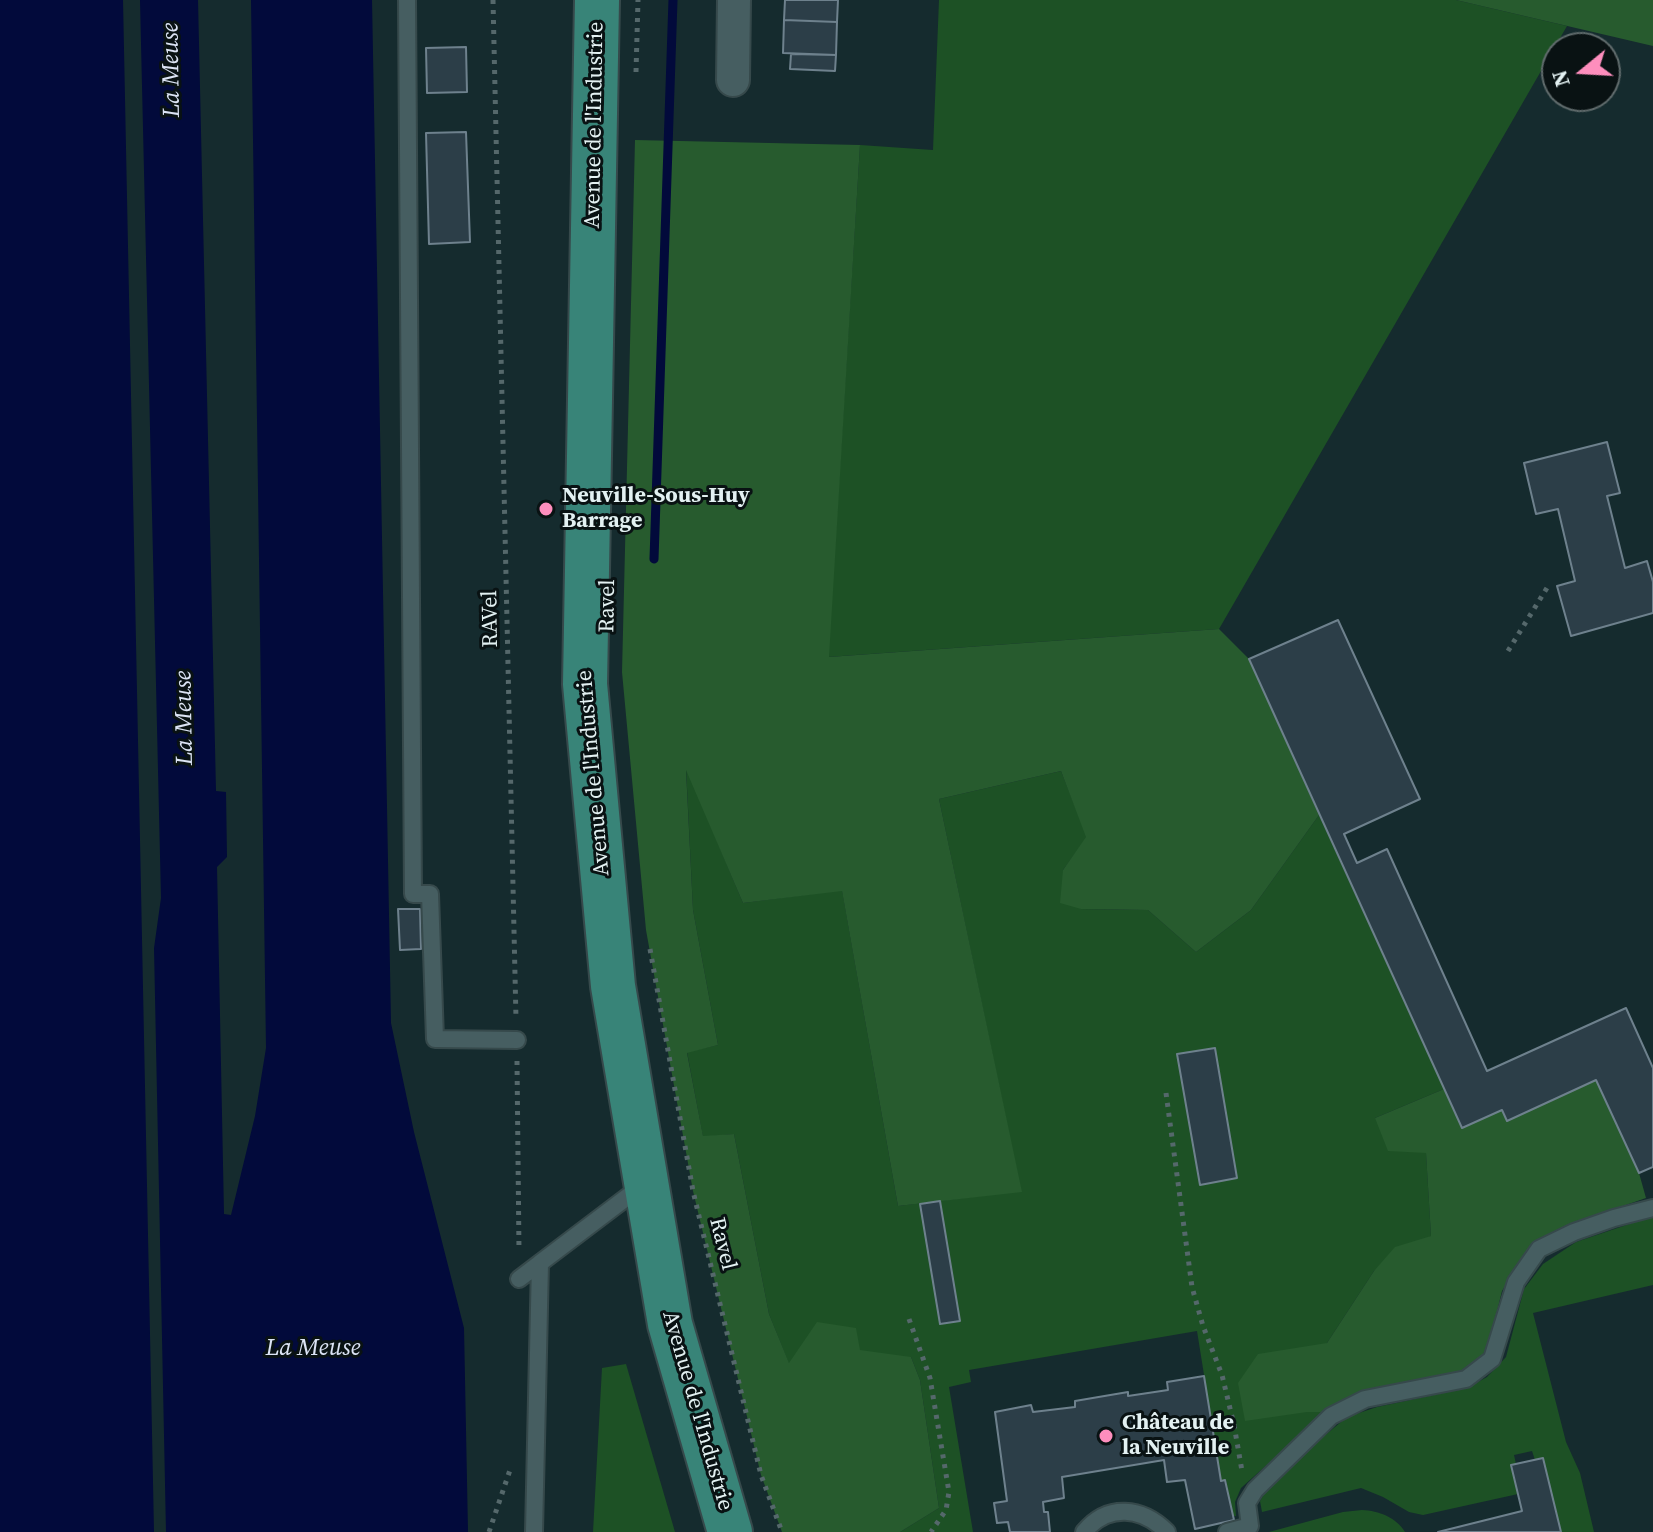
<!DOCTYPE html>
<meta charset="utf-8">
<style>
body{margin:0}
#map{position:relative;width:1653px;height:1532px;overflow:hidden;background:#152b2e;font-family:"Source Serif 4",serif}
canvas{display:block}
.north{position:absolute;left:1541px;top:32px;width:80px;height:80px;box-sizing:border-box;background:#091213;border:2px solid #606b6c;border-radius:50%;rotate:252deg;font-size:22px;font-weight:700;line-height:32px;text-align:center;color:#e3f1f2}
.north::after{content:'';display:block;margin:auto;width:28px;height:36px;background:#fe8ebd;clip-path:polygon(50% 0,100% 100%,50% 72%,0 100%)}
</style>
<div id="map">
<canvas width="1653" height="1532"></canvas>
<div class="north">N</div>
</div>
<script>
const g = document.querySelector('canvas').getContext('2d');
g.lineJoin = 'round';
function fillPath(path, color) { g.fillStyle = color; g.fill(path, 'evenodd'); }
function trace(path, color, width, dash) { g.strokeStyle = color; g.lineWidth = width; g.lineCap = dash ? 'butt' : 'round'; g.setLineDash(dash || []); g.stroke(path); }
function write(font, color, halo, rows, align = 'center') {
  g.font = font + ' "Source Serif 4",serif'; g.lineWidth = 6; g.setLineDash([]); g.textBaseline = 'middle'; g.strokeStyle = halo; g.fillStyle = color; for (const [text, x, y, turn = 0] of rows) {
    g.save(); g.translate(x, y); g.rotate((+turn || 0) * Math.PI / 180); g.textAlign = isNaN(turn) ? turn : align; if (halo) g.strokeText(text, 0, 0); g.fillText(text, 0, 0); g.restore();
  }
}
fillPath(new Path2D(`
 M939,0H1456L1567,26L1219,629L828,657L860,145L933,150Z
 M686,767L743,903L842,890L898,1206L1021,1191L939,799L1061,771L1087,837L1063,870L1081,909L1148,910L1196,952L1251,910L1319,815L1444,1089L1375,1118L1426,1152L1431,1236L1374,1271L1327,1343L1307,1412H1326L1241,1488L1235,1502L1236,1516H1233L1226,1480L1221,1481L1197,1331L969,1370L971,1382L949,1387L973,1532H900L939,1508L920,1380L911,1357L789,1364L769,1314L734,1134L703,1137L687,1052L718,1045L693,910Z
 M1653,1216V1285L1533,1313L1566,1442L1580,1473L1594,1532H1561L1543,1458L1535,1460L1532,1451L1514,1455L1516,1464L1511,1466L1518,1494L1423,1515L1409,1512L1383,1497L1361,1488L1262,1512L1260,1501L1271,1480L1347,1417L1377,1407L1467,1388L1487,1377L1506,1357L1524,1289L1543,1264L1576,1242Z
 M626,1364L675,1532H593L602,1368Z
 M1362,1510C1379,1511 1396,1517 1405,1532H1269L1343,1512Z`), '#1d5125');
fillPath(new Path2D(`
 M1456,0H1653V46Z
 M635,140L860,145L829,657L1219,629L1249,659L1319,815L1251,910L1196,952L1148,910L1081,909L1060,903L1063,870L1086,837L1061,771L939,799L1022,1192L898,1206L842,891L743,903L686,770L693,910L718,1045L687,1053L703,1136L734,1134L769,1314L789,1363L817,1322L856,1328L860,1350L911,1357L920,1380L939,1508L900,1532H782L761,1475L693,1191L646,930L622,672Z
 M1596,1080L1639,1173L1646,1198L1577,1222L1547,1238L1521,1261L1502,1291L1491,1336L1482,1357L1461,1373L1362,1391L1326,1412H1307L1245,1421L1238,1383L1258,1354L1327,1343L1374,1271L1395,1247L1431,1236L1426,1153L1388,1151L1375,1118L1444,1089L1462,1128L1502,1110L1507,1121Z`), '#275b2e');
fillPath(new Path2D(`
 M0,0H123L154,1532H0Z
 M140,0H198L216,791L226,792L227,857L217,867L224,1214L231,1215L255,1116L266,1048L251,0H372L391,1023L414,1132L464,1328L468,1532H166L154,948L161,898Z`), '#020a3b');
trace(new Path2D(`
 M654,559L673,0`), '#020a3b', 9);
const building = new Path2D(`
 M785,0H838L837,22L784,20Z
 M784,20L837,22L836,55L783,53Z
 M466,47L467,92L427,93L426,48Z
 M791,54L836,55L835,71L790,69Z
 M466,132L470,242L429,244L426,133Z
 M1607,442L1620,493L1607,496L1625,568L1647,561L1653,582V613L1571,636L1557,586L1575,581L1558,509L1536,514L1524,463Z
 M1338,620L1420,799L1344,834L1357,863L1387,849L1487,1071L1626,1008L1653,1068V1167L1639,1173L1596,1080L1507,1121L1502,1110L1462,1128L1249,659Z
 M398,909H420L421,949L400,950Z
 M1215,1048L1237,1178L1200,1185L1177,1054Z
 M940,1201L960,1321L940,1324L920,1204Z
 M1204,1376L1221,1481L1225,1480L1234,1520L1195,1529L1185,1480L1167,1482L1164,1460L1062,1477L1064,1498L1043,1502L1044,1512H1048L1050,1532H1010L1008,1522L997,1523L994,1503L1007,1501L995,1412L1031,1405L1033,1412L1075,1407V1401L1128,1392V1396L1168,1390L1167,1382Z
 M1543,1458L1561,1532H1438L1522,1511L1511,1465Z`);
fillPath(building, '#2c3e48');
trace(building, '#6e818d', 2);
const service = new Path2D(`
 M407,0L413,894H430L435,1039L517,1040
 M519,1279L540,1263
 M534,1532L540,1263L643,1185
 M1084,1532C1108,1503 1142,1507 1167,1532
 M1227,1532L1250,1526L1247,1503L1255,1490L1331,1416L1365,1399L1466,1379L1492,1359L1516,1282L1539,1249L1574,1232L1614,1218L1653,1208`);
const minor = new Path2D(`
 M733,80L734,0`);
const primary = new Path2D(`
 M597,0L585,684L613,986L670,1324L730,1532`);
trace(service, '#36494b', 20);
trace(minor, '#36494b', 36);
trace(primary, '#36494b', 48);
trace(new Path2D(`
 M493,0L516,1019
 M636,72L638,0
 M1508,651L1550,583
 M650,949L693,1191L761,1475L782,1532
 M517,1061L519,1251
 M1166,1093L1192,1287L1203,1326L1222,1375L1234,1425L1242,1471
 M909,1319L930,1378L949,1492L946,1510L931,1532
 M489,1532L511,1467`), '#55686b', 5, [4, 6]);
trace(service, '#465e61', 16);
trace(minor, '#465e61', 32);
trace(primary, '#388478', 44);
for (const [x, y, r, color] of [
 [546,509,8,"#fe8ebd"],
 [1106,1436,8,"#fe8ebd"]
]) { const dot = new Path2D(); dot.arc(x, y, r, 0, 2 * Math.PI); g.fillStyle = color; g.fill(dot); trace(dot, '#091213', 3); }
write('22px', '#e3f1f2', '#091213', [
 ["Avenue de l'Industrie",595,125,-89],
 ["Ravel",608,606,-89],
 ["RAVel",491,619,-91],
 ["Avenue de l'Industrie",594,773,-95],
 ["Ravel",722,1244,76],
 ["Avenue de l'Industrie",697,1411,74]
]);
write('bold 22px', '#e3f1f2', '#091213', [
 ["Neuville-Sous-Huy",562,496],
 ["Barrage",562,521],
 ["Château de",1122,1423],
 ["la Neuville",1122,1448]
], 'left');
write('italic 24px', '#dce4f5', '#091213', [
 ["La Meuse",172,70,-91],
 ["La Meuse",185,718,-91],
 ["La Meuse",313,1349]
]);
</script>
